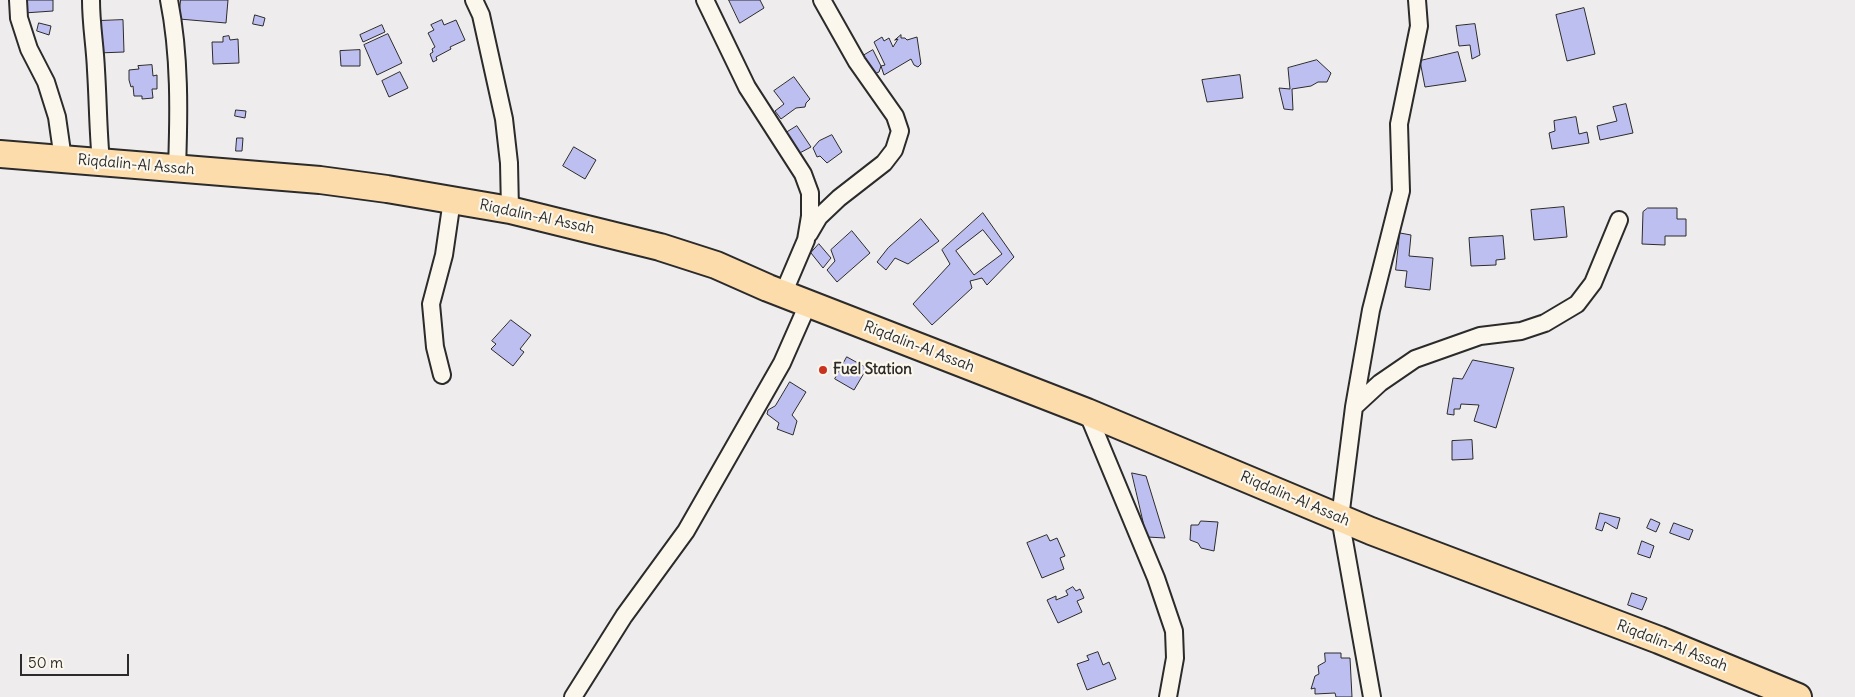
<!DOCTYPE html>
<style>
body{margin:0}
#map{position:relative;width:1855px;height:697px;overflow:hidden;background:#efeced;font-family:Delius,sans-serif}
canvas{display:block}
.scale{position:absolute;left:20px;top:654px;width:109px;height:22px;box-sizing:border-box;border:2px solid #2b2b2b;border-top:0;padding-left:6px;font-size:15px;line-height:18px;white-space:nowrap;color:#2b2b2b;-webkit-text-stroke:4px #fbf7ec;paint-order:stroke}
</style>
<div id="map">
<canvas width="1855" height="697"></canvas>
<div class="scale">50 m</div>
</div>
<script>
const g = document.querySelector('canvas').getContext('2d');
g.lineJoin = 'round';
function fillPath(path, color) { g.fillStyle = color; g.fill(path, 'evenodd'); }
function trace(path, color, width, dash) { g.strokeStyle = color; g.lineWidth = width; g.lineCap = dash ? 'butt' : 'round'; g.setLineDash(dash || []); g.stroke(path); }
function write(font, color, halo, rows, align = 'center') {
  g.font = font + ' Delius,sans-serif'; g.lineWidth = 4.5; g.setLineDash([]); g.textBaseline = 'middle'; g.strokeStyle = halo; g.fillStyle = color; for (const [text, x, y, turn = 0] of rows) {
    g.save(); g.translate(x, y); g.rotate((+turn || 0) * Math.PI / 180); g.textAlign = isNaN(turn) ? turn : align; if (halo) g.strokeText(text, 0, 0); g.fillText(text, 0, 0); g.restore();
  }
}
const building = new Path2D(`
 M23,0H53V11L24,13Z
 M181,0H228L226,23L179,19Z
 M729,0H760L764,8L740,23Z
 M1584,8L1595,54L1567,61L1556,15Z
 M255,15L265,18L263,26L253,24Z
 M123,20L124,52L98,53V21Z
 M442,20L444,25L456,20L465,40L450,47L451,49L436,57L437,60L433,62L430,54L433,52L432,49L435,47L428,33L434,30L431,25Z
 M39,23L51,26L49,35L37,31Z
 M1475,24L1480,55L1472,59L1470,45L1459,46L1456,26Z
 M382,25L385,32L363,42L360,35Z
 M388,34L402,63L377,75L364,45Z
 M901,35V38H905L907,40L917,37L921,64L918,67L914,65L911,59L884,75L881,66L885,65L874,42L882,37L884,41L889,38L893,47L898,39L895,40Z
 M229,36L230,40L238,39L239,63L213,64L212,42H223V37Z
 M360,50V66H341L340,51Z
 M873,50L881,66L879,72L870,76L861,57Z
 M1458,52L1466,81L1425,87L1420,61Z
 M1317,60L1331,73L1327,82H1318L1311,86L1292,89L1293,110L1284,109L1279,88L1290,89L1288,68Z
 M152,65L153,76L157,75V89H152L153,98L142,99V96H134L133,86L131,87L129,80V70L139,69L138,66Z
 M400,72L408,88L389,97L382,81Z
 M1240,75L1243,98L1207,102L1202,80Z
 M794,77L810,99L806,103L805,107L796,108L781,119L775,111L784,104L774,91Z
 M1626,104L1633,133L1600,140L1597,126L1617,121L1613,107Z
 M236,110L246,111L245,118L235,116Z
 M1576,117L1579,134L1587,132L1589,143L1552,149L1549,133L1555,131L1554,121Z
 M797,126L811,147L794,156L781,136Z
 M832,135L842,152L827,163L820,156L817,157L813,148L819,141Z
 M237,138H243L242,151H236Z
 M574,147L596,160L585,179L563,166Z
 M1564,207L1567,237L1534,240L1531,210Z
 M1648,208H1677V219H1686V236H1665V245L1642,244L1643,212Z
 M983,213L1014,257L987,285L982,278L970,281L972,288L932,325L913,304L950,264L942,250Z
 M921,219L939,241L908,264L895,258L886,270L877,262L888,248Z
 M983,230L1002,254L974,275L956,251Z
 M852,231L870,253L837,282L827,270L835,261L831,250Z
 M1400,233L1411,235L1409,256L1433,258L1430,290L1405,287L1407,271L1396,270Z
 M1503,236L1505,259L1496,260V265L1471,266L1469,238Z
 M819,244L831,258L823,268L811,253Z
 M511,320L531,335L520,349L524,352L513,366L491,349L496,344L492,341Z
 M847,357L867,368L854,390L835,379Z
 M1473,360L1514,368L1496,428L1474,421L1479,405L1461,404L1460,409H1454V415L1447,414L1453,378L1462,379Z
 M790,382L806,392L792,415L797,421L793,435L777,429L779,423L767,414L768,410L775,406Z
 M1472,440L1473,459L1452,460V441Z
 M1132,473L1146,476L1165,538L1147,537Z
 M1600,513L1620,518L1617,529L1605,522L1602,531L1596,529Z
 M1651,519L1660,523L1656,532L1647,528Z
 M1201,521L1218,522L1214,551L1201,548L1198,543L1190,540L1191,525H1198Z
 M1674,523L1693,530L1689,540L1670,533Z
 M1047,535L1050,541L1057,538L1065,556L1060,558L1064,569L1042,578L1027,543Z
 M1642,541L1654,546L1650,558L1638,554Z
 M1073,587L1076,591L1080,589L1084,598L1077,601L1082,612L1058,623L1047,600L1056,596V600L1068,595L1066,591Z
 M1632,593L1647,598L1642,610L1628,605Z
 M1098,652L1103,665L1109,662L1116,679L1087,690L1077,664L1089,660L1087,656Z
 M1325,653H1341V658H1350L1352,697H1336L1335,693L1315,694V688L1311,689L1315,676L1319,674L1318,666L1325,662Z`);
fillPath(building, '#bebff1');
trace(building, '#2b2b2b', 1);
const minor = new Path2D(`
 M18,0L19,18L29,49L46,82L57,117L63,159
 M91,0C91,25 95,45 96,70C98,101 98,131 101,162
 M169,0C180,55 179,113 177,168
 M474,0L481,15L504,119L509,163L510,210
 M705,0L747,87L803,174L810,193V216L806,240L783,294
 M809,234L819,217L839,198L884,163L894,150L900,131L895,116L857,62L822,0
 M442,375L435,347L431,304L444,255L452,200
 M1354,407L1380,383L1415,359L1480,336L1521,331L1545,323L1577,304L1593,283L1619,220
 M1087,412L1156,578L1174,631L1175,658L1168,697
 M573,697L624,616L686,531L782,363L808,304
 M1372,697L1340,518L1354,407L1371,310L1401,191L1399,124L1419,26L1417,0`);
const primary = new Path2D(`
 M0,154L320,180L387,189L510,210L660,247L716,265L768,288L1087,412L1371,531L1659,640L1798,697`);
trace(minor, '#2b2b2b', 20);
trace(primary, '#2b2b2b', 30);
trace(minor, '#fbf7ec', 16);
trace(primary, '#fddcac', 26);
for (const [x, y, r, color] of [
 [823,370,5,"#c8321e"]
]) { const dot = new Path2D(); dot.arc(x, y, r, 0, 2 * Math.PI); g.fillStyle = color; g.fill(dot); trace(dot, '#fbf7ec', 2); }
write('15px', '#2b2b2b', '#fbf7ec', [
 ["Riqdalin-Al Assah",136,165,5],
 ["Riqdalin-Al Assah",537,217,12],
 ["Riqdalin-Al Assah",919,347,21],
 ["Riqdalin-Al Assah",1295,499,23],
 ["Riqdalin-Al Assah",1672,646,21]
]);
write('bold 15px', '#2b2b2b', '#fbf7ec', [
 ["Fuel Station",833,370]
], 'left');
</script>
